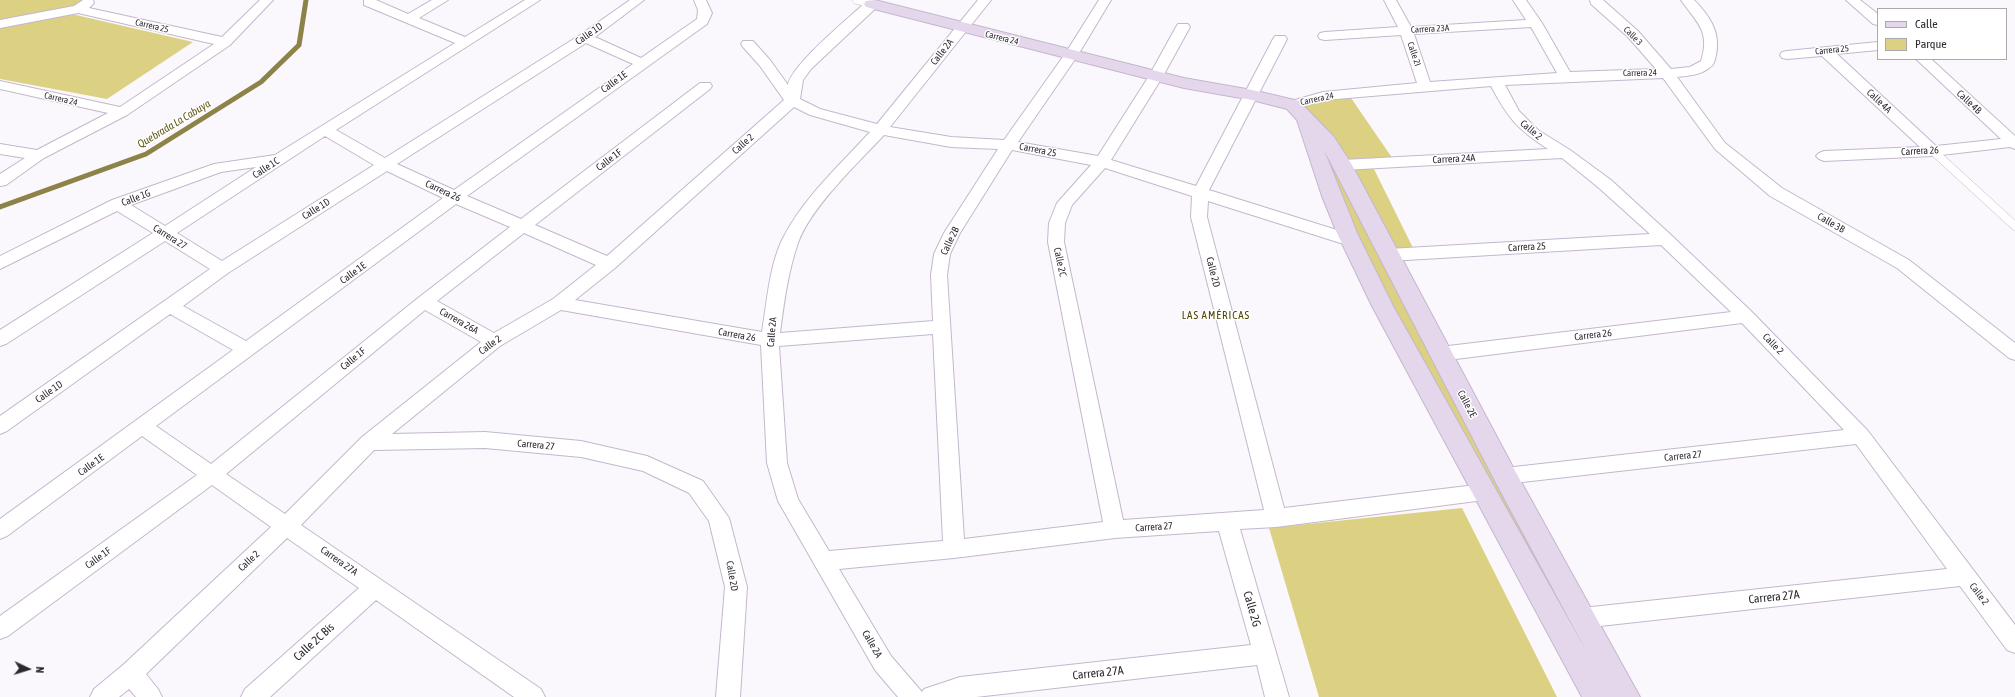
<!DOCTYPE html>
<meta charset="utf-8">
<style>
body{margin:0}
#map{position:relative;width:2015px;height:697px;overflow:hidden;background:#fbf8fd;font-family:"Asap Condensed",sans-serif}
canvas{display:block}
.legend{position:absolute;left:1877px;top:8px;width:130px;height:52px;box-sizing:border-box;background:#fff;border:1px solid #aba9ac;margin:0;padding:5px 7px;list-style:none;font-size:12px;color:#2d2830}
.legend li{display:flex;align-items:center;gap:8px;height:20px}
.legend b{width:20px;border:1px solid #aba9ac}
.north{position:absolute;left:8px;top:649px;width:40px;height:40px;-webkit-text-stroke:3px #fff;paint-order:stroke;rotate:94deg;font-size:11px;font-weight:700;line-height:16px;text-align:center;color:#2d2830}
.north::after{content:'';display:block;margin:auto;width:14px;height:18px;background:#2d2830;clip-path:polygon(50% 0,100% 100%,50% 72%,0 100%)}
</style>
<div id="map">
<canvas width="2015" height="697"></canvas>
<ul class="legend">
<li><b style="height:5px;background:#e4d7ec"></b>Calle</li>
<li><b style="height:11px;background:#dcd182"></b>Parque</li>
</ul>
<div class="north">N</div>
</div>
<script>
const g = document.querySelector('canvas').getContext('2d');
g.lineJoin = 'round';
function fillPath(path, color) { g.fillStyle = color; g.fill(path, 'evenodd'); }
function trace(path, color, width, dash) { g.strokeStyle = color; g.lineWidth = width; g.lineCap = dash ? 'butt' : 'round'; g.setLineDash(dash || []); g.stroke(path); }
function write(font, color, halo, rows, align = 'center') {
  g.font = font + ' "Asap Condensed",sans-serif'; g.lineWidth = 3; g.setLineDash([]); g.textBaseline = 'middle'; g.strokeStyle = halo; g.fillStyle = color; for (const [text, x, y, turn = 0] of rows) {
    g.save(); g.translate(x, y); g.rotate((+turn || 0) * Math.PI / 180); g.textAlign = isNaN(turn) ? turn : align; if (halo) g.strokeText(text, 0, 0); g.fillText(text, 0, 0); g.restore();
  }
}
fillPath(new Path2D(`
 M0,0H86L63,12L193,42L107,99L0,79Z
 M1349,95L1395,162L1371,163L1415,252L1383,254L1625,697H1599L1414,360L1295,105Z
 M1462,508L1557,697H1319L1269,528Z`), '#dcd182');
trace(new Path2D(`
 M0,207L146,154L261,82L299,45L306,0`), '#8d8349', 5);
const lane = new Path2D(`
 M857,0L872,4
 M1933,151L2015,226`);
const street = new Path2D(`
 M83,0H93L94,3L89,8L222,37L260,0H273L230,45L127,115L44,158L6,185L0,186V174L25,158L0,154V144L37,150L108,113L0,89V81L120,107L214,44L78,13L0,28V20L74,6Z
 M364,0H376L408,14L432,0H448L419,18L465,37L525,0H540L336,130L385,158L580,35L630,0H644L595,37L641,58L697,19L698,10L694,0H706L712,13L707,24L467,196L521,219L700,83H710L712,86L710,89L535,225L607,256L784,100L760,66L743,47L741,44L743,41H753L770,60L788,85C792,64 849,18 867,1H877L879,4L877,7L811,69L803,80L800,99L820,109L877,124L978,0H991L890,127L951,137L1004,140L1065,54L1099,0H1111L1078,55L1018,142L1098,156L1149,76L1176,27L1178,24H1188L1190,27L1163,76L1111,160L1196,186L1273,39L1275,36H1285L1287,39L1209,190L1356,236L1358,240L1356,244L1350,246L1208,201L1207,217L1284,508L1484,484L1491,486L1494,492L1491,498L1484,500L1276,527L1240,529L1289,697H1265L1257,665L976,697H898L875,670L778,501L767,463L761,345L561,310L500,346L392,434L485,432L581,441L647,456L703,481L729,518L747,587L740,697H716L725,587L709,521L689,493L643,471L581,457L485,448L374,450L301,525L541,689L545,697H514L376,600L270,697H241L245,689L359,588L287,538L146,674L158,689L162,697H136L129,689L119,697H90L94,689L123,665L271,527L212,485L8,636L0,639V616L197,475L142,436L7,536L0,539V519L233,350L170,314L7,431L0,434V416L210,269L165,241L6,344L0,346V330L153,233L117,211L0,269V256L112,200L214,164L275,155L455,43L364,5ZM586,43L633,64L454,190L397,164ZM794,107L810,115L870,132C839,166 803,198 782,240C769,268 767,302 762,332L575,300L615,268ZM884,135L951,147L998,149L944,233L934,254L931,275L933,321L780,333C784,302 788,272 798,243C810,208 858,163 884,135ZM325,136L374,165L222,261L177,233ZM1012,150L1091,165L1057,203L1049,223L1048,242L1103,522L964,539L947,275L950,254L960,233ZM256,167L165,226L131,205L221,172ZM1105,168L1192,196L1191,217L1264,510L1123,520L1064,242L1065,223L1072,205ZM387,171L443,198L246,341L183,306L228,273ZM456,204L510,227L418,298L211,464L156,426ZM524,233L596,265L553,299L494,333L437,301ZM425,310L481,342L362,437L285,514L226,474ZM933,334L943,541L829,551L798,499L787,463L779,346ZM1219,531L1251,645L960,677L924,689L922,692L891,656L839,569L954,558L1115,538Z
 M1384,0H1396L1411,27L1526,20L1513,0H1526L1542,23L1570,72L1656,69L1628,37L1591,4L1590,0H1603L1638,31L1671,69L1690,67L1701,61C1711,31 1696,22 1681,0H1694C1709,15 1721,32 1716,55C1715,60 1714,65 1709,68C1701,75 1687,76 1677,77L1725,143L1782,188L1909,260L2015,343V360L2009,358L1897,268L1770,196L1715,149L1663,78L1505,85L1519,111L1538,130L1570,150L1611,180L1671,235L1752,312L1868,431L2015,625V653L2007,650L1960,586L1582,628L1574,625L1571,618L1574,611L1582,608L1947,569L1856,444L1505,484L1498,482L1495,476L1498,470L1505,468L1844,430L1742,323L1440,361L1434,359L1431,354L1434,349L1440,347L1731,312L1661,245L1389,261L1383,259L1381,255L1383,251L1389,249L1650,234L1599,188L1562,158L1343,170L1338,168L1335,165L1338,162L1343,160L1548,149C1517,129 1508,118 1491,86L1324,100L1293,109L1288,108L1286,105L1288,102L1323,92L1417,83L1401,35L1325,40L1320,39L1318,36L1320,33L1325,32L1398,27ZM1531,27L1557,73L1430,82L1414,34Z
 M1846,0H1860L1878,14V25L1873,24Z
 M1878,42V50L1837,54L1936,146L2001,139L1916,59H1931L2015,136V149L2010,147L1933,156L1824,161L1819,159L1816,156L1819,153L1824,151L1920,147L1822,56L1787,59L1782,58L1780,55L1782,52L1787,51Z`);
const secondary = new Path2D(`
 M875,0L1184,78L1252,90L1299,101L1334,137L1352,165L1514,469L1640,697H1582L1372,306L1337,233L1322,196L1297,120L1287,109L1252,100L1184,88L866,7L864,4L866,1ZM1324,150L1496,483L1589,656L1393,306L1357,233Z`);
trace(lane, '#c4b7cd', 9);
trace(street, '#c4b7cd', 2);
trace(secondary, '#c4b7cd', 2);
trace(lane, '#fff', 8);
fillPath(street, '#fff');
fillPath(secondary, '#e4d7ec');
write('9px', '#2d2830', '#fff', [
 ["Carrera 25",152,26,13],
 ["Carrera 23A",1430,29,-3],
 ["Calle 3",1633,36,45],
 ["Carrera 24",1002,38,14],
 ["Carrera 25",1832,50,-6],
 ["Calle 2I",1414,54,71],
 ["Carrera 24",1640,73,-1],
 ["Carrera 24",61,99,13],
 ["Carrera 24",1317,99,-12]
]);
write('10px', '#2d2830', '#fff', [
 ["Calle 1D",589,34,-35],
 ["Calle 2A",942,52,-52],
 ["Calle 1E",614,82,-36],
 ["Calle 4A",1879,101,43],
 ["Calle 4B",1969,102,43],
 ["Calle 2",1531,130,40],
 ["Calle 2",743,144,-42],
 ["Carrera 25",1038,150,11],
 ["Carrera 26",1920,151,-3],
 ["Carrera 24A",1454,159,-3],
 ["Calle 1F",609,160,-37],
 ["Calle 1C",266,168,-33],
 ["Carrera 26",443,191,25],
 ["Calle 1G",136,198,-21],
 ["Calle 1D",316,209,-32],
 ["Calle 3B",1831,223,30],
 ["Carrera 27",170,237,32],
 ["Calle 2B",950,241,-64],
 ["Carrera 25",1527,247,-3],
 ["Calle 2C",1060,262,78],
 ["Calle 2D",1213,272,76],
 ["Calle 1E",353,273,-36],
 ["Carrera 26A",459,321,29],
 ["Calle 2A",772,332,-85],
 ["Carrera 26",737,335,10],
 ["Carrera 26",1593,335,-7],
 ["Calle 2",1773,344,46],
 ["Calle 2",490,345,-36],
 ["Calle 1F",353,359,-39],
 ["Calle 1D",49,392,-35],
 ["Calle 2E",1467,404,62],
 ["Carrera 27",536,445,5],
 ["Carrera 27",1683,456,-6],
 ["Calle 1E",91,465,-36],
 ["Carrera 27",1154,527,-4],
 ["Calle 1F",98,558,-36],
 ["Calle 2",249,561,-43],
 ["Carrera 27A",339,561,35],
 ["Calle 2D",732,576,80],
 ["Calle 2",1979,594,53],
 ["Calle 2A",872,644,60]
]);
write('italic 11px', '#615919', '#fff', [
 ["Quebrada La Cabuya",174,124,-31]
]);
g.letterSpacing = '1px';
write('11px', '#4d4501', '#fff', [
 ["LAS AMÉRICAS",1216,316]
]);
g.letterSpacing = '0px';
write('12px', '#2d2830', '#fff', [
 ["Carrera 27A",1774,597,-6],
 ["Calle 2G",1252,609,74],
 ["Calle 2C Bis",314,642,-42],
 ["Carrera 27A",1098,673,-6]
]);
</script>
